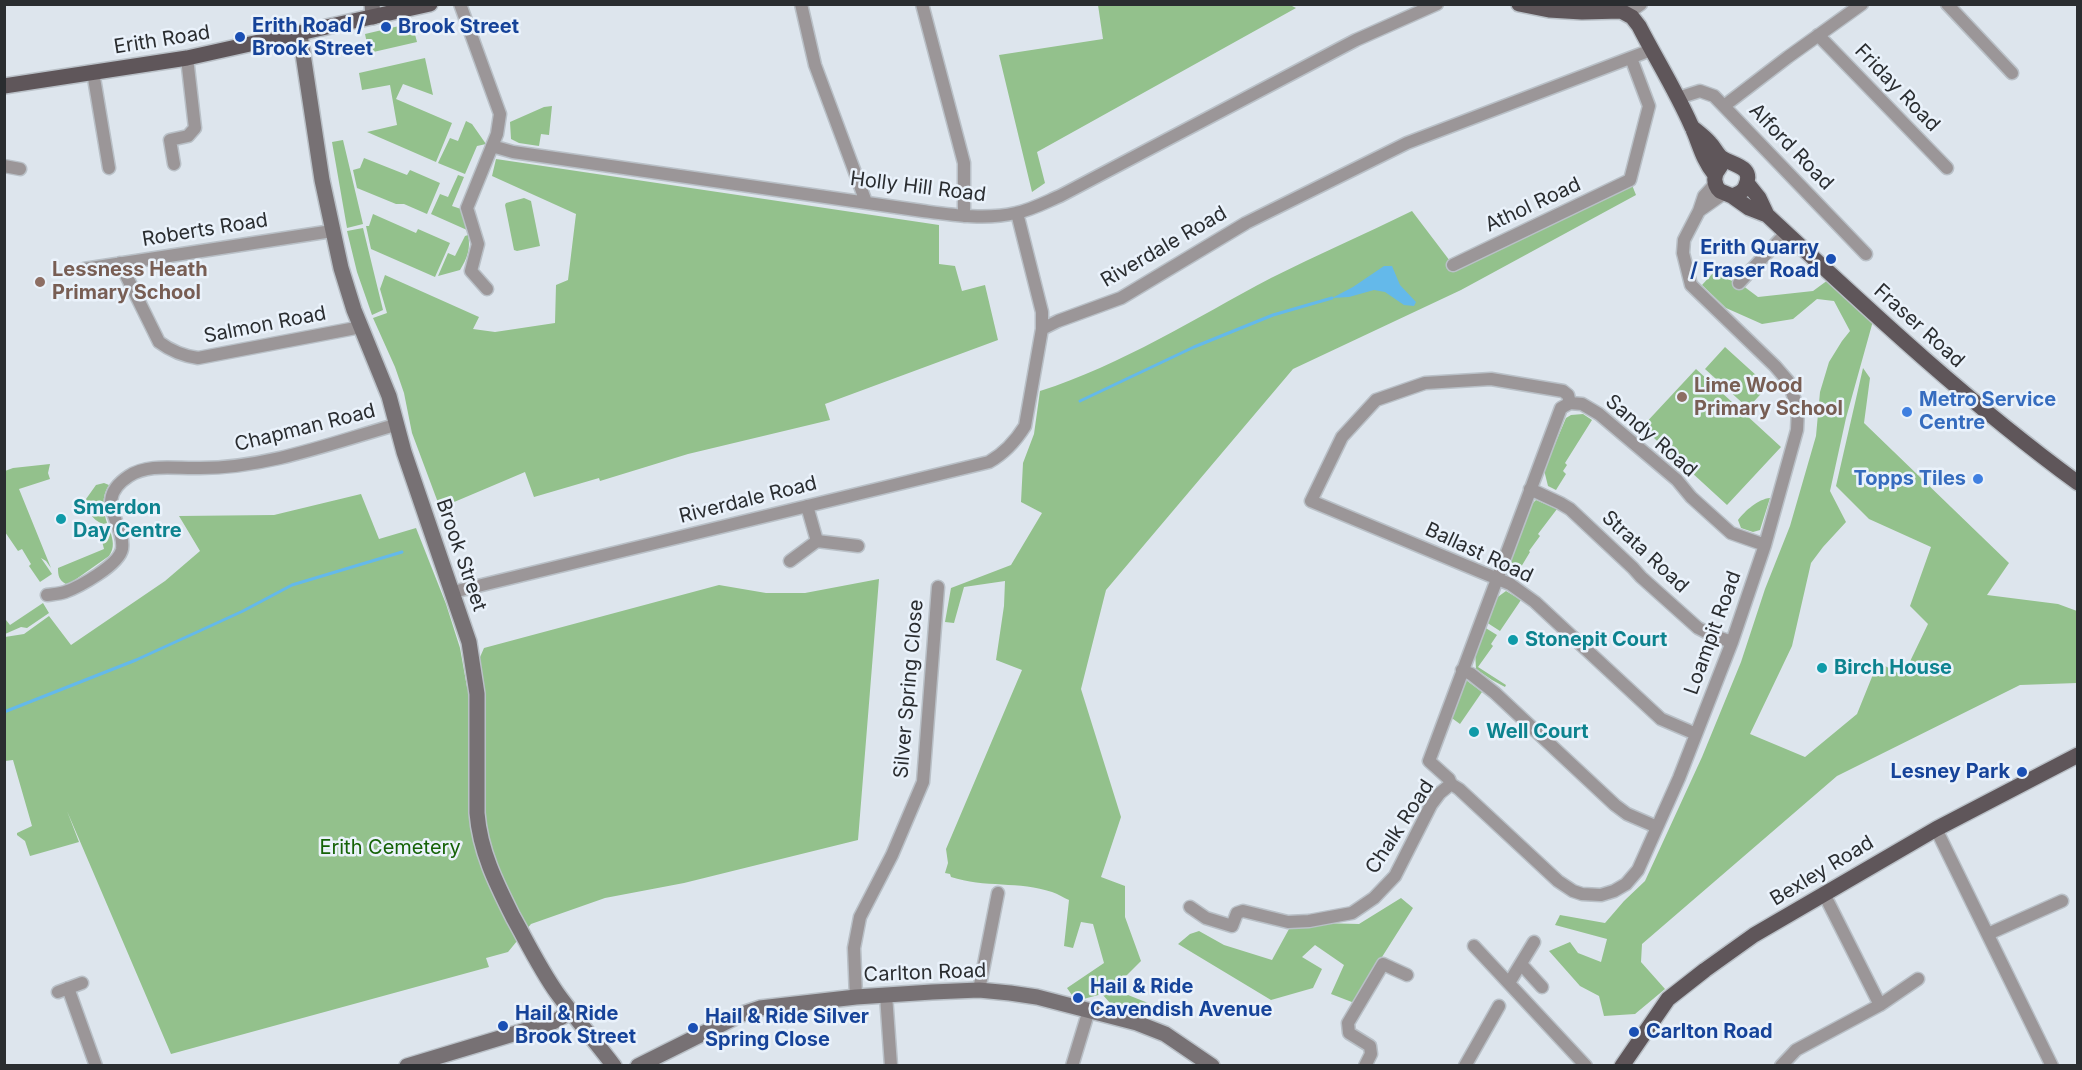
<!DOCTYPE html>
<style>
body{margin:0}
#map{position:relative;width:2082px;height:1070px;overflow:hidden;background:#dde5ed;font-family:Inter,sans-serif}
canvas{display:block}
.frame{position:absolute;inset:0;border:6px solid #2a2d30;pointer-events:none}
</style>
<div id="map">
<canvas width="2082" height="1070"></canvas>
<div class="frame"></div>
</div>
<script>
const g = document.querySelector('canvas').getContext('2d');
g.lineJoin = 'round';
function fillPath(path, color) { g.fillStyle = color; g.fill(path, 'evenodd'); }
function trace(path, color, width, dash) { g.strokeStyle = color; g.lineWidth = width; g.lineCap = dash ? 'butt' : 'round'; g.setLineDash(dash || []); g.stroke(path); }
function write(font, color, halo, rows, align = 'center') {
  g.font = font + ' Inter,sans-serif'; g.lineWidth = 5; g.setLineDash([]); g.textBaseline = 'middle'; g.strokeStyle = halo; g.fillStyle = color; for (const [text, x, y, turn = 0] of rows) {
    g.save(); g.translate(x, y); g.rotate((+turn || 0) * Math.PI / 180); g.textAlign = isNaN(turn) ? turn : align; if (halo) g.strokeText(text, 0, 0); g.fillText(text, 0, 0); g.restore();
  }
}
fillPath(new Path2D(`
 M1288,4L1296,8L1037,152L1045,183L1032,192L999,55L1103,39L1098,5Z
 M412,23L417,42L369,53L365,34Z
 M425,58L433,95L403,84L396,99L452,123L436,162L367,132L397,125L390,85L362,90L359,73Z
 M552,106L549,135L541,134L539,146L519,143L511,139L510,122L544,107Z
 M466,121L472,124L486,144L477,146L465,174L438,163L450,138L458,141Z
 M343,140L363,224L347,228L332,142Z
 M364,158L407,175L410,170L440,183L427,214L404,204H396L357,188L353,170L360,168Z
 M496,159L939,225V264L955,266L962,291L985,285L998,340L825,404L830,420L688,454L600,481L599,478L534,497L525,472L440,508L412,433L404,393L395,367L373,318L387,313L380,289L385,275L479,317L473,329L495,332L555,323L556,285L568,280L576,214L492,176Z
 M458,175L464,177L452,206L461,209L464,214L467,230L431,214L440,194L448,197Z
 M1630,180L1636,195L1461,290L1293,369L1106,590L1081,689L1121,817L1101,877L1125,886V917L1141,961L1120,982L1123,993L1163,1009L1141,1021L1118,1012L1102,994L1076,1001L1067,988L1104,963L1093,924L1081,922L1073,948L1064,946L1069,900C1064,898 1058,894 1052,892C1020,881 984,888 951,877L950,874L945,873L948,863L946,849L1022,670L996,660L1004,606L1005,581L964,587L954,623L945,622L951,588L1011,565L1042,513L1021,502L1023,463L1034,434L1040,391C1122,365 1195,318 1271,278C1317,255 1365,234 1412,211L1453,265Z
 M524,198L531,201L540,246L517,251L514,250L505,205L506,203Z
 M373,214L416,233L418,229L450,243L435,277L371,249L366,226H369Z
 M363,228L383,310L372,315L357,272L347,231Z
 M468,235C471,248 467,259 460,270L438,276L448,253L455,256L465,236Z
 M1713,273L1742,285L1758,297L1813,291L1828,280L1873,321L1846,418L1830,491L1846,522L1823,547L1811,563L1792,646L1750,734L1805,757L1857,714L1878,662L1903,676L1928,624L1910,606L1931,547L1869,519L1836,486L1863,368L1870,378L1864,423L2009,563L1987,595L2058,604L2077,611V683L2020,685L1837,776L1642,944L1641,962L1665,989L1635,1014L1604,1016L1599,996L1580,986L1549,951L1570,942L1578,953L1601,962L1607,939L1555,925L1560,915L1605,923L1624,901L1645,881L1702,757L1741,662L1765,589L1790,526L1816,436L1820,392L1829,362L1842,341L1850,331L1834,301L1817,299L1793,319L1762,324L1726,308L1702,285Z
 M1725,347L1768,386L1748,408L1705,369Z
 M1696,369L1781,447L1727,505L1642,427Z
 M1583,414L1592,420L1565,463L1567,465L1563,471L1566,474L1556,490L1548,486L1544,470L1566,418L1571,415Z
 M50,464L48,473L50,479L19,489L51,568L46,561L41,558L52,574L40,582L29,566L31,564L22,549L18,551L5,532V471L13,468Z
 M104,483L109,485C101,497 103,510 107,523L103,524C91,519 87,511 86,499L96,485Z
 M361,494L379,539L416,528L446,604L460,648L467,687L484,648L719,585L766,593H805L879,579L858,840L684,883L605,898L531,924L508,952L486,958L489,967L171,1054L67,811L79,842L30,856L25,841L17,835V833L32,826L13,760L5,761V637L24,634L49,616L71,645L165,581L200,551L179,516L274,515Z
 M1770,498L1760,530L1753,532L1741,528L1738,520C1745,511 1758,499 1770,498Z
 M1536,500L1557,509L1538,534L1540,536L1529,551L1530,552L1515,577L1512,576L1508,566L1532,504Z
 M99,529L110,530C113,541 115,547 109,556L72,582L66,584C59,580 58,576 58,568L104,549Z
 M1506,591L1521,600L1500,631L1486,622L1495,599Z
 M43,603L49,613L27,628L21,627L5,634V621L6,620L10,625Z
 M1484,627L1497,635L1491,644L1493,646L1478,667L1506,685L1505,687L1492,680L1476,669L1475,650Z
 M1466,680L1482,692L1460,724L1449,716L1461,683Z
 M1401,898L1413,908L1382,957L1357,1004L1331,994L1344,965L1315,945L1302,957L1322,969L1313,988L1271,1000L1178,944L1190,934L1199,931L1224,945L1272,960L1289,929L1318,923L1359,924Z`), '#93c18c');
fillPath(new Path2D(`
 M1384,266H1392L1400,285L1416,302L1414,306L1404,305L1385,292L1374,290L1349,297L1332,298L1353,287Z`), '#64b9ea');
trace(new Path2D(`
 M1080,401L1194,347L1273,315L1332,298
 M4,712L136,660L243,611L292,585L402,552`), '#64b9ea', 3);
const street = new Path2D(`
 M460,4L500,114L497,134L467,208L478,244L471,271L487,289
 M801,4L815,65L866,202
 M922,4L964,163V216
 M1947,4L2012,73
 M1627,14L1641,4
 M1818,35L1947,168
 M93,72L109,168
 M1678,98L1700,91L1714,96L1866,254
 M1724,106L1788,57L1862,4
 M492,146L513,152L923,211C953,215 986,220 1016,213C1031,210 1046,202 1060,196L1356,40L1437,4
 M174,164L170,140L188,136L195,128L187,58
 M4,166L20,169
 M1699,211L1723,194
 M120,263L159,342C171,351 183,356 198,358L361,327
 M1453,265L1630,180L1649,106L1631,58
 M84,269L332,231
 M1739,283L1786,233
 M1042,329L1058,321L1121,298L1246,223L1407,143L1651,50
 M1570,403L1561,408L1429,761L1449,779L1451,784L1459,789L1558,881L1573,891L1582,894L1601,895L1614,891L1626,884L1638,870L1679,778L1732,642L1765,545L1797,430L1798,409L1788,381L1775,366L1691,285L1683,253L1684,240L1699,211L1704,196L1715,184
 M1570,403L1568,395L1563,391L1491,379L1425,383L1376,400L1342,437L1311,501L1510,584L1535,602L1661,719L1696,734
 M1570,403L1582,404L1599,414L1677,480L1691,497L1731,533L1765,545
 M1530,489L1560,503L1570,509L1633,568L1641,577L1698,628L1714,636L1732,642
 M817,541L858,546
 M790,561L817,541L807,506
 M453,592L989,462C1005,453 1015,442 1025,426L1042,329V312L1017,213
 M47,595C53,594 59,594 65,592C79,587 119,565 122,549C126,523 91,501 129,476C149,463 177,469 200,468C267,468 332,443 395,425
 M1462,670L1471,674L1495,693L1615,805L1627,814L1657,827
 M1936,829L2052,1066
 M1824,894L1880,1005
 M1190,907L1206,918L1232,926L1237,913L1243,911L1288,922L1309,921L1352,913L1374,898L1395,876L1431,805L1440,793L1451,784
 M1988,934L2062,901
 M1474,946L1586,1066
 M1521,964L1542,987
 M1509,983L1534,942
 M68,988L96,1066
 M979,990L998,893
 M58,992L82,983
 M886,995L891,1066
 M856,997L854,948L860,917L892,855L923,782L938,587
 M1072,1066L1089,1010
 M1365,1066L1371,1054L1370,1046L1349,1033L1348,1023L1383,964L1407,975
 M1465,1066L1499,1006
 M1781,1066L1796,1050L1880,1005L1918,979`);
const secondary = new Path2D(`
 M372,4L373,17
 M300,34L322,180L341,268L354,310L389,396L404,452L469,642L477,694V813C480,851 496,883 513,917C527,942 540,969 557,993C575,1018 595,1041 614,1066
 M407,1066L553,1022L571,1012
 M638,1066L742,1014L760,1008L856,997L932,992L979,990L1010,993L1037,997L1137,1023L1165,1034L1212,1066`);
const primary = new Path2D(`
 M1519,4L1549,10L1582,12L1621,11L1632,17L1639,26C1656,59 1676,91 1691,125C1700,144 1701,157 1715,175
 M4,86L187,58L430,4
 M1692,127C1698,132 1705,137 1710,143C1714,147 1717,154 1722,158C1732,165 1754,166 1746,185C1744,192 1738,194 1732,196
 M1720,167C1713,175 1713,184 1720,191L1732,196L1749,208L1767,215
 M1747,183L1759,198L1767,215C1867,308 1967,402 2078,483
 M1622,1066L1668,999L1705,970L1754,935L1936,829L2078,755`);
trace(street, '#b9c0c7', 15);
trace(secondary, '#b9c0c7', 18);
trace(primary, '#b9c0c7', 18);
trace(street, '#9b9698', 12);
trace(secondary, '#777174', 15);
trace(primary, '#5f565a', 15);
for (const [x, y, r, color] of [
 [386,27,6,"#1a4fb4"],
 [240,37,6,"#1a4fb4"],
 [1831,259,6,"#1a4fb4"],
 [40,282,6,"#8d6e63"],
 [1682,397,6,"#8d6e63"],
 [1907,412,6,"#3f7fe0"],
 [1978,479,6,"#3f7fe0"],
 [61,519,6,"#0f9aa8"],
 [1513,640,6,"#0f9aa8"],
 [1822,668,6,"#0f9aa8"],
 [1474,732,6,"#0f9aa8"],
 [2022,772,6,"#1a4fb4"],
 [1078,998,6,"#1a4fb4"],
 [503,1026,6,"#1a4fb4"],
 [693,1028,6,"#1a4fb4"],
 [1634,1032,6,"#1a4fb4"]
]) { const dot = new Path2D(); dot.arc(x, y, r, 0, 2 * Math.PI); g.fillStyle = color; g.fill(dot); trace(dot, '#eaf2fb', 2); }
write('bold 20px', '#164399', '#eaf2fb', [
 ["Erith Road /",252,26],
 ["Brook Street",252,49],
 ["Brook Street",398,27],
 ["Erith Quarry",1819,248,"right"],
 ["/ Fraser Road",1819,271,"right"],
 ["Lesney Park",2010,772,"right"],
 ["Hail & Ride",1090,987],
 ["Cavendish Avenue",1090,1010],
 ["Hail & Ride",515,1014],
 ["Brook Street",515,1037],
 ["Hail & Ride Silver",705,1017],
 ["Spring Close",705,1040],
 ["Carlton Road",1646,1032]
], 'left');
write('20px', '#2a2d30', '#eaf2fb', [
 ["Erith Road",162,40,-9],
 ["Friday Road",1897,88,46],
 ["Alford Road",1791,147,46],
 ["Holly Hill Road",918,187,7],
 ["Athol Road",1533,205,-25],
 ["Roberts Road",205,230,-9],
 ["Riverdale Road",1164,247,-30],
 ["Salmon Road",265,325,-11],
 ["Fraser Road",1919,326,42],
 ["Chapman Road",305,428,-14],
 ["Sandy Road",1651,436,41],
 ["Riverdale Road",748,500,-14],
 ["Strata Road",1645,552,43],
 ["Ballast Road",1479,553,25],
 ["Brook Street",461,555,71],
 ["Loampit Road",1713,633,-70],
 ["Silver Spring Close",909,689,-85],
 ["Chalk Road",1400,827,-57],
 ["Bexley Road",1822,871,-31],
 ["Carlton Road",925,973,-2]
]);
write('bold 20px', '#785e54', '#eaf2fb', [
 ["Lessness Heath",52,270],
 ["Primary School",52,293],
 ["Lime Wood",1694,386],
 ["Primary School",1694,409]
], 'left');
write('bold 20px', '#366cbe', '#eaf2fb', [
 ["Metro Service",1919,400],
 ["Centre",1919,423],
 ["Topps Tiles",1966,479,"right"]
], 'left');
write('bold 20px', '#0d838f', '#eaf2fb', [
 ["Smerdon",73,508],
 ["Day Centre",73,531],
 ["Stonepit Court",1525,640],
 ["Birch House",1834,668],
 ["Well Court",1486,732]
], 'left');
write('20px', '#156207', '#eaf2fb', [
 ["Erith Cemetery",390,848]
]);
</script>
